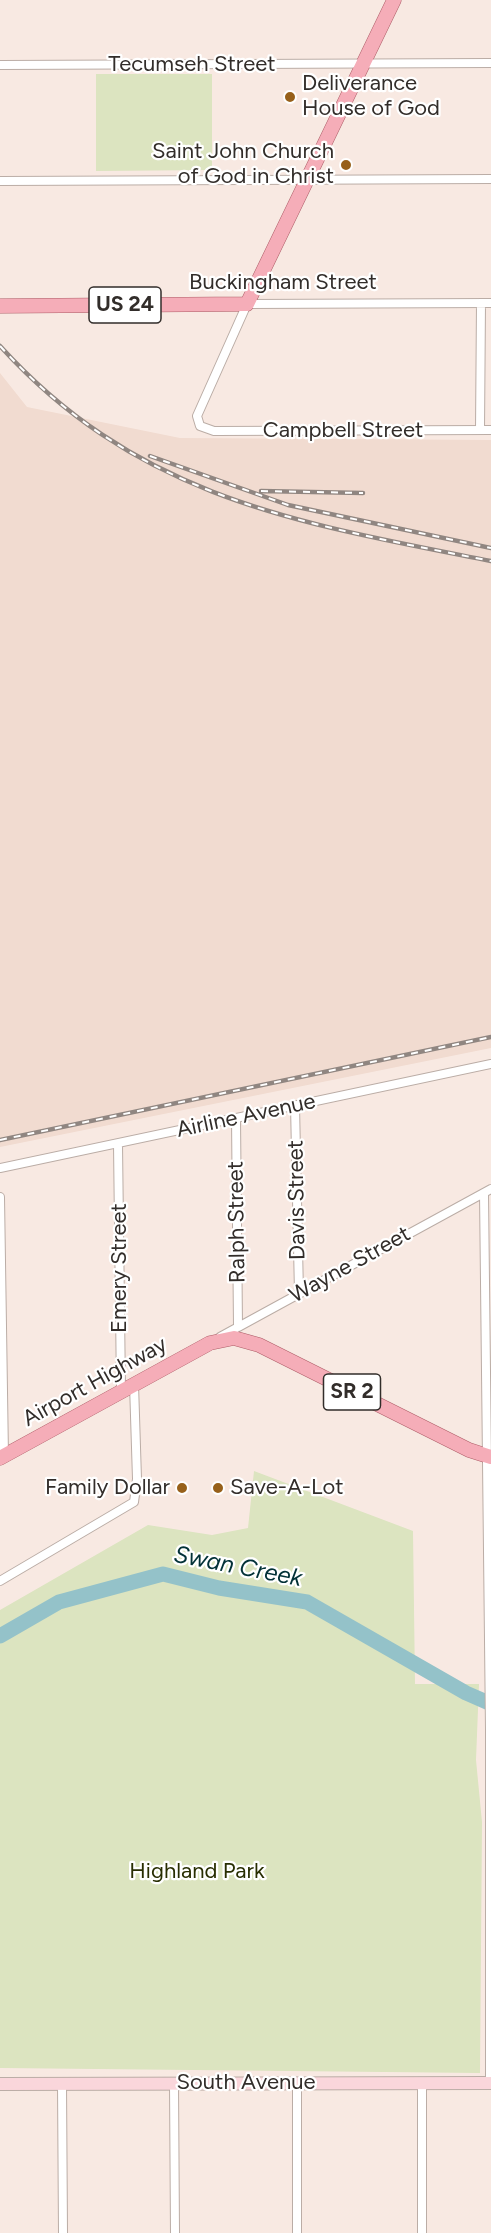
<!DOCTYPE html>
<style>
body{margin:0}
canvas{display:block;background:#f8e9e2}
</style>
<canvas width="491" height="2233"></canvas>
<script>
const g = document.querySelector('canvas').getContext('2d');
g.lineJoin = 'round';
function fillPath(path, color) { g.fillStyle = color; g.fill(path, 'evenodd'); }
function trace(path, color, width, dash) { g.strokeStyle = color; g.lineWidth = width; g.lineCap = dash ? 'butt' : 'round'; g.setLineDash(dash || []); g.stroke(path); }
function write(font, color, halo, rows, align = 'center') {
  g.font = font + ' Figtree,sans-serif'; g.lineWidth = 4.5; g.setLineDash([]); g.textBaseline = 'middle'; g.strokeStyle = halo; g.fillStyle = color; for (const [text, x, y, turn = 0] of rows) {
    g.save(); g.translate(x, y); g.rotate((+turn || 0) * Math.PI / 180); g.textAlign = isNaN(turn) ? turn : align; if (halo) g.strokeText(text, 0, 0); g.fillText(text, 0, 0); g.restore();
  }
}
fillPath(new Path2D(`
 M0,373L27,407L180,438L491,440V1048L0,1147Z`), '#f1dbd0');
fillPath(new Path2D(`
 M96,74H212V170L96,171Z
 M254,1471L413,1531L415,1684H479L476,1760L482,1822L480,2073L0,2068V1610L148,1525L212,1535L248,1528Z`), '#dce4c0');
trace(new Path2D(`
 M0,1636L59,1602L163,1574L219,1588L307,1602L466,1693L491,1704`), '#94c2c9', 15);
const street = new Path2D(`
 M0,65L491,63
 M0,181L491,179
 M491,303L247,304L197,416L200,426L214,431L491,430
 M480,430L481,303
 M295,1105L299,1294
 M236,1118L238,1327
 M118,1144L121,1392
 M0,1168L491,1064
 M484,1193L490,1730V2083
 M0,1197L4,1456
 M220,1337L491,1189
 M0,1581L134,1502L137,1479L134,1384
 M297,2083V2233
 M62,2084L63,2233
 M174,2084L175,2233
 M422,2233V2083`);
const secondary = new Path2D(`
 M0,2084L491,2083`);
const primary = new Path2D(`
 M0,306L247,304L394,0
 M0,1458L210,1343L234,1338L259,1345L469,1450L491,1457`);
trace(street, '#bbada6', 10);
trace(secondary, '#bbada6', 14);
trace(primary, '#ad5d67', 15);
trace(street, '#fff', 8);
trace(secondary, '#fad6db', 12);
trace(primary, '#f5adb8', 14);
const rail = new Path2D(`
 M0,346C139,499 299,523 491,561
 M150,456L288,505L491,548
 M261,491L363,493
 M0,1140L491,1037`);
trace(rail, '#908681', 4.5);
trace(rail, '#fff', 2, [7]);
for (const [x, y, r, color] of [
 [290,97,6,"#97601a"],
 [346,165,6,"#97601a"],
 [182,1488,6,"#97601a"],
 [218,1488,6,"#97601a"]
]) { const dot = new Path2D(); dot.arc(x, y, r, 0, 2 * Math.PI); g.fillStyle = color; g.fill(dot); trace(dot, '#fff', 2); }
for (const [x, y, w] of [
 [125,305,72],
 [352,1392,57]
]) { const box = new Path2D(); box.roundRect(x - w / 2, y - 18, w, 36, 4.5); g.fillStyle = '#fff'; g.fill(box); trace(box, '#322d2a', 1.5); }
write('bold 21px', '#322d2a', null, [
 ["US 24",125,305],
 ["SR 2",352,1392]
]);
write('22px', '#322d2a', '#fff', [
 ["Tecumseh Street",192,65],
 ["Buckingham Street",283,283],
 ["Campbell Street",343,431],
 ["Airline Avenue",246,1116,-12],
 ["Davis Street",297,1200,-91],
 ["Ralph Street",237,1222,-91],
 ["Wayne Street",350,1265,-29],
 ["Emery Street",120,1268,-90],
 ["Airport Highway",95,1382,-29],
 ["South Avenue",246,2083]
]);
write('22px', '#322d2a', '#fff', [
 ["Deliverance",302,84],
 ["House of God",302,109],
 ["Saint John Church",334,152,"right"],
 ["of God in Christ",334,177,"right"],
 ["Family Dollar",170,1488,"right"],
 ["Save-A-Lot",230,1488]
], 'left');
write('22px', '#282e02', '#fff', [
 ["Highland Park",197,1872]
]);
write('italic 24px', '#023137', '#fff', [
 ["Swan Creek",238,1567,11]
]);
</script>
